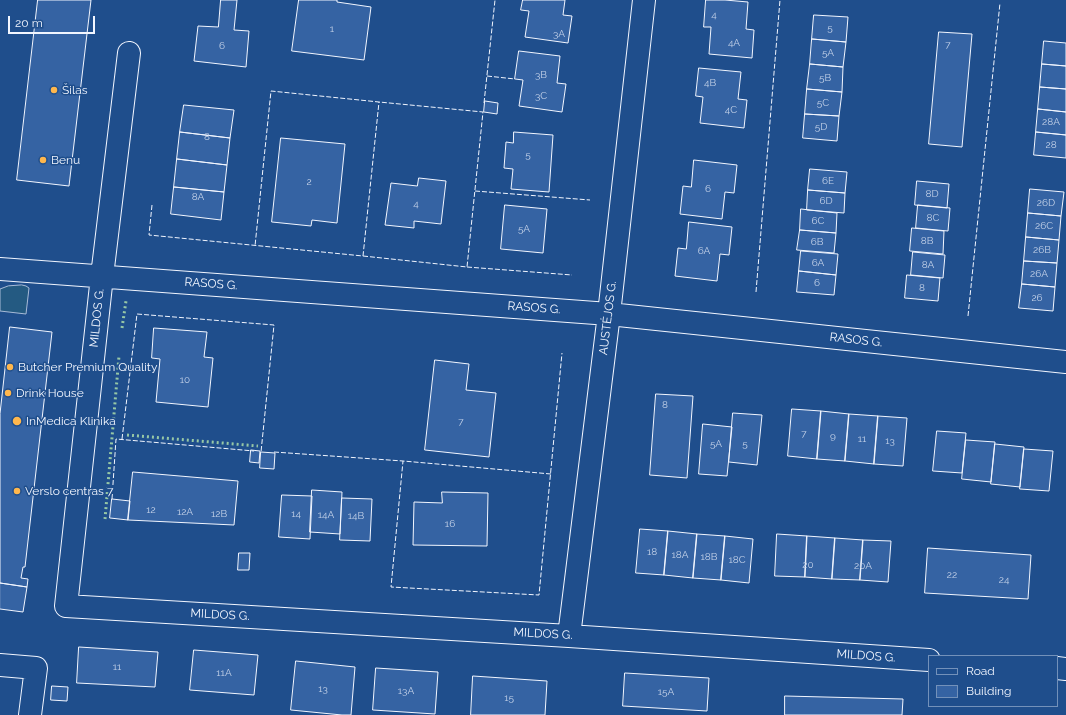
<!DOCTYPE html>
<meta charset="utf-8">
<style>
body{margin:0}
#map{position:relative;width:1066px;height:715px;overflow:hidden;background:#1f4e8c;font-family:Raleway,sans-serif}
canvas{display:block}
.legend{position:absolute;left:928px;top:655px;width:130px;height:52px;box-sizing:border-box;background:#1f4e8c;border:1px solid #7391ba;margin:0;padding:5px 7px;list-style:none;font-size:12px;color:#f2f6ff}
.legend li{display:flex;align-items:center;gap:8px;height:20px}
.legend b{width:20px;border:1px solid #7391ba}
.scale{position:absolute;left:8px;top:16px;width:87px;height:18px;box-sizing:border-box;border:2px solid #f2f6ff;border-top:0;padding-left:5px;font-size:12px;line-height:14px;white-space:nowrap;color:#f2f6ff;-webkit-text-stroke:3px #1f4e8c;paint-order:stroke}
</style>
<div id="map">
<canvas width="1066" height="715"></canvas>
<ul class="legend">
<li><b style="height:5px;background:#1f4e8c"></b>Road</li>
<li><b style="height:11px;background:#3563a3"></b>Building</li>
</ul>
<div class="scale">20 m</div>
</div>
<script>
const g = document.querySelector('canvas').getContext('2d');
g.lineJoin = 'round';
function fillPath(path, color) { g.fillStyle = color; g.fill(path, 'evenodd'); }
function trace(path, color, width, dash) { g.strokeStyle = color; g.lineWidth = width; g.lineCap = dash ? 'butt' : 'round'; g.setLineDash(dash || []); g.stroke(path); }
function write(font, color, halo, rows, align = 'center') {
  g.font = font + ' Raleway,sans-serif'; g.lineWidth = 3; g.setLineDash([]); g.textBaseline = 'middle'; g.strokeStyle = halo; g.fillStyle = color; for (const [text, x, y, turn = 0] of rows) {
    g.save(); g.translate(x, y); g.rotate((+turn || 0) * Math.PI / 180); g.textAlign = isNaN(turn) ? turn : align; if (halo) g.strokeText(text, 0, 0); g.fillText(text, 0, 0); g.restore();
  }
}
const green = new Path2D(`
 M22,285L26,286L29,288L26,314L0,311V289L8,286Z`);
fillPath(green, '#245a82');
trace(green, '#a8bbd7', 1);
const building = new Path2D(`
 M38,0H91L69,186L17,180Z
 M221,0H237L234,30L249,31L246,67L194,61L198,26L218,27Z
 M299,0H337V2L371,7L364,60L292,51Z
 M523,0H565L563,15L572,16L568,43L525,37L529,11L521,10Z
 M706,0H725L748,2L746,29L754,30L752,58L709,54L711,27H704Z
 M814,15L848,17L846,42L812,39Z
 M939,32L972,34L962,147L929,144Z
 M812,39L846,42L843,67L810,64Z
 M1044,41L1066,43V66L1042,64Z
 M519,51L560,56L557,83L566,84L562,112L519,106L523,80L515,79Z
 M810,64L843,67L842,92L807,89Z
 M1042,64L1066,66V89L1040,87Z
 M699,68L741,72L738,99L747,100L744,128L700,123L703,97L696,96Z
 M1040,87L1066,89V112L1038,109Z
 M807,89L842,92L839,116L805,114Z
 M485,101L498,103L497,114L484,112Z
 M184,105L234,110L230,138L180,132Z
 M1038,109L1066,112V135L1036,132Z
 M805,114L839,116L837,141L803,138Z
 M180,132L230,138L227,165L177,159Z
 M514,132L553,135L549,192L511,189L513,169L504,168L506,142L513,143Z
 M1036,132L1066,135V158L1034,155Z
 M281,138L345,144L337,223L312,220L311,226L272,222Z
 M177,159L227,165L224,192L174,187Z
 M694,160L737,165L734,193L725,192L722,219L680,214L683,186L691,187Z
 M810,169L847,172L845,193L808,190Z
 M419,178L446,181L441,224L414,221V228L385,225L391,183L417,186Z
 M917,181L949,184L947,208L915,205Z
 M174,187L224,192L221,220L171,214Z
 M1030,189L1064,192L1061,216L1028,213Z
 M808,190L845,193L844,213L807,210Z
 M505,205L547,209L543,253L501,249Z
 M918,205L950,208L948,231L916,228Z
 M801,209L837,213L836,233L800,230Z
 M1028,213L1061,216L1059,240L1026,237Z
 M689,222L732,227L729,255L720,254L717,281L675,276L678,248L686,249Z
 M912,228L944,231L943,254L910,251Z
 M800,230L836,233L834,253L797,250Z
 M1026,237L1059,240L1057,263L1024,261Z
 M801,251L838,254L836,275L799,271Z
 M913,252L945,255L943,278L911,275Z
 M1024,261L1057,263L1055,287L1022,284Z
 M799,271L836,275L834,295L797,292Z
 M907,275L940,278L938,301L905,298Z
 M1022,284L1055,287L1053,311L1019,308Z
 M10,327L52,332L25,567H23L21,578L28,579L27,587L0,583V414Z
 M154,328L207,332L204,357L213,358L208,407L156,402L160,359L152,358Z
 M435,360L469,364L466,390L496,393L489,457L425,450Z
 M656,394L693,396L687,478L650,475Z
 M792,409L821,411L817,459L788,456Z
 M821,411L849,414L845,461L817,459Z
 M733,413L762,415L757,465L729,462Z
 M849,414L878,416L874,464L845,461Z
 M878,416L907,418L903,466L874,464Z
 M703,424L732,427L727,476L699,474Z
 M937,431L966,433L962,473L933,471Z
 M966,440L995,442L991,482L962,479Z
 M995,444L1024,447L1020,487L991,484Z
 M1024,449L1053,451L1049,491L1020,489Z
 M251,450L260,451L259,463L250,462Z
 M261,452L275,453L274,469L260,468Z
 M133,472L238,481L234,525L128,520Z
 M312,490L342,492L340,534L310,532Z
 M442,492L488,493L487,546L413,545L414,502L442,503Z
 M282,495L312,496L310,539L279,537Z
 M342,498L372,499L370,541L340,540Z
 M112,499L130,501L128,520L110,518Z
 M640,529L668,531L664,575L636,573Z
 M668,531L697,534L693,578L664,575Z
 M697,534L725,536L721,580L693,578Z
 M777,534L807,536L805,577L775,576Z
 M725,536L753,539L749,583L721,580Z
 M807,536L835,538L832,579L805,577Z
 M835,538L863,540L860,580L832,579Z
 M863,540L891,541L888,582L860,580Z
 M928,548L1031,555L1028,599L925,593Z
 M239,553H250L249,570H238Z
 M0,583L27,587L23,612L0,609Z
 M79,647L158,652L155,687L77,683Z
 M194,650L258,655L254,695L190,690Z
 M296,661L355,667L351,715H342L291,710Z
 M376,668L438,672L435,714L373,710Z
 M625,673L709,678L707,711L623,706Z
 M473,676L547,681L545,715H471Z
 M52,686L68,687L67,701L51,700Z
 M785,696L903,699L902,715H785Z`);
fillPath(building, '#3563a3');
trace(building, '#f2f6ff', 1);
const minor = new Path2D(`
 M129,53L102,276L66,606L569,636L929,660
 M0,269L609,314L1066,362
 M569,636L609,314L644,0
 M0,665L36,668L30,715
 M1057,668L1066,669`);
trace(minor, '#f2f6ff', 24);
trace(minor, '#1f4e8c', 22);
trace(new Path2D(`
 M122,328L126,301
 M127,435L258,446
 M105,519L119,356`), '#97c8a6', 3, [2, 3]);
trace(new Path2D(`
 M487,76L515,79
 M484,103L495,0
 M475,191L590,200
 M152,205L149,235L363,256L379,102L271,91L255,246
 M363,256L467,267L483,112L379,102
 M467,267L572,275
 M756,292L780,0
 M968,316L1000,3
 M122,439L137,314L274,325L261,452
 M274,452L403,461
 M551,474L403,461L391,587L539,595L562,353
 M112,499L116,439L254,451`), '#f2f6ff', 1, [5, 2]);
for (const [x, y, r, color] of [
 [54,90,4,"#ffb74d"],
 [43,160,4,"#ffb74d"],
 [10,367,4,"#ffb74d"],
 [8,393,4,"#ffb74d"],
 [17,421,5,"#ffb74d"],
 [17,491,4,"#ffb74d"]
]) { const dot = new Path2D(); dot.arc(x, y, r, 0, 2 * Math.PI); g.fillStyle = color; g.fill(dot); trace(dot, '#1f4e8c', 1.5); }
write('10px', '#c3d1e8', null, [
 ["4",714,15],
 ["5",830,28],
 ["1",332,29],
 ["3A",559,34],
 ["4A",734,43],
 ["7",948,45],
 ["6",222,46],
 ["5A",828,53],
 ["3B",541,75],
 ["5B",825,78],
 ["4B",710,83],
 ["3C",541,96],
 ["5C",823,103],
 ["4C",731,110],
 ["28A",1051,122],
 ["5D",821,127],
 ["8",207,137],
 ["28",1051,145],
 ["5",528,155],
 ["6E",828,181],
 ["2",309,182],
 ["6",708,189],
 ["8D",932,194],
 ["8A",198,197],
 ["6D",826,201],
 ["26D",1046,203],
 ["4",416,204],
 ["8C",933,218],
 ["6C",818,221],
 ["26C",1044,226],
 ["5A",524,229],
 ["8B",927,241],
 ["6B",817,242],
 ["26B",1042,250],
 ["6A",704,251],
 ["6A",818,263],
 ["8A",928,265],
 ["26A",1039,274],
 ["6",817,283],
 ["8",922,288],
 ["26",1037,298],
 ["10",185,380],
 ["8",665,405],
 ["7",461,422],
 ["7",804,434],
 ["9",833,436],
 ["11",862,439],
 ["13",890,441],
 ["5A",716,444],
 ["5",745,444],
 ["12",151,510],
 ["12A",185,512],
 ["12B",219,514],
 ["14",296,514],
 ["14A",326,515],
 ["14B",356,516],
 ["16",450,524],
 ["18",652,552],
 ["18A",680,555],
 ["18B",709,557],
 ["18C",737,560],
 ["20",808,565],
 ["20A",863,566],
 ["22",952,575],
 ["24",1004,580],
 ["11",117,667],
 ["11A",224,673],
 ["13",323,689],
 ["13A",406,691],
 ["15A",666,692],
 ["15",509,698]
]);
write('12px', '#f2f6ff', '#1f4e8c', [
 ["Šilas",62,90],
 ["Benu",51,160],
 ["Butcher Premium Quality",18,367],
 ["Drink House",16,393],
 ["InMedica Klinika",26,421],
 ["Verslo centras 7",25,491]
], 'left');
write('12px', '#f2f6ff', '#1f4e8c', [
 ["RASOS G.",211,284,4],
 ["RASOS G.",534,308,4],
 ["MILDOS G.",97,318,-84],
 ["AUSTĖJOS G.",608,318,-83],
 ["RASOS G.",856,340,6],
 ["MILDOS G.",220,615,3],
 ["MILDOS G.",543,634,3],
 ["MILDOS G.",866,656,4]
]);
</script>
